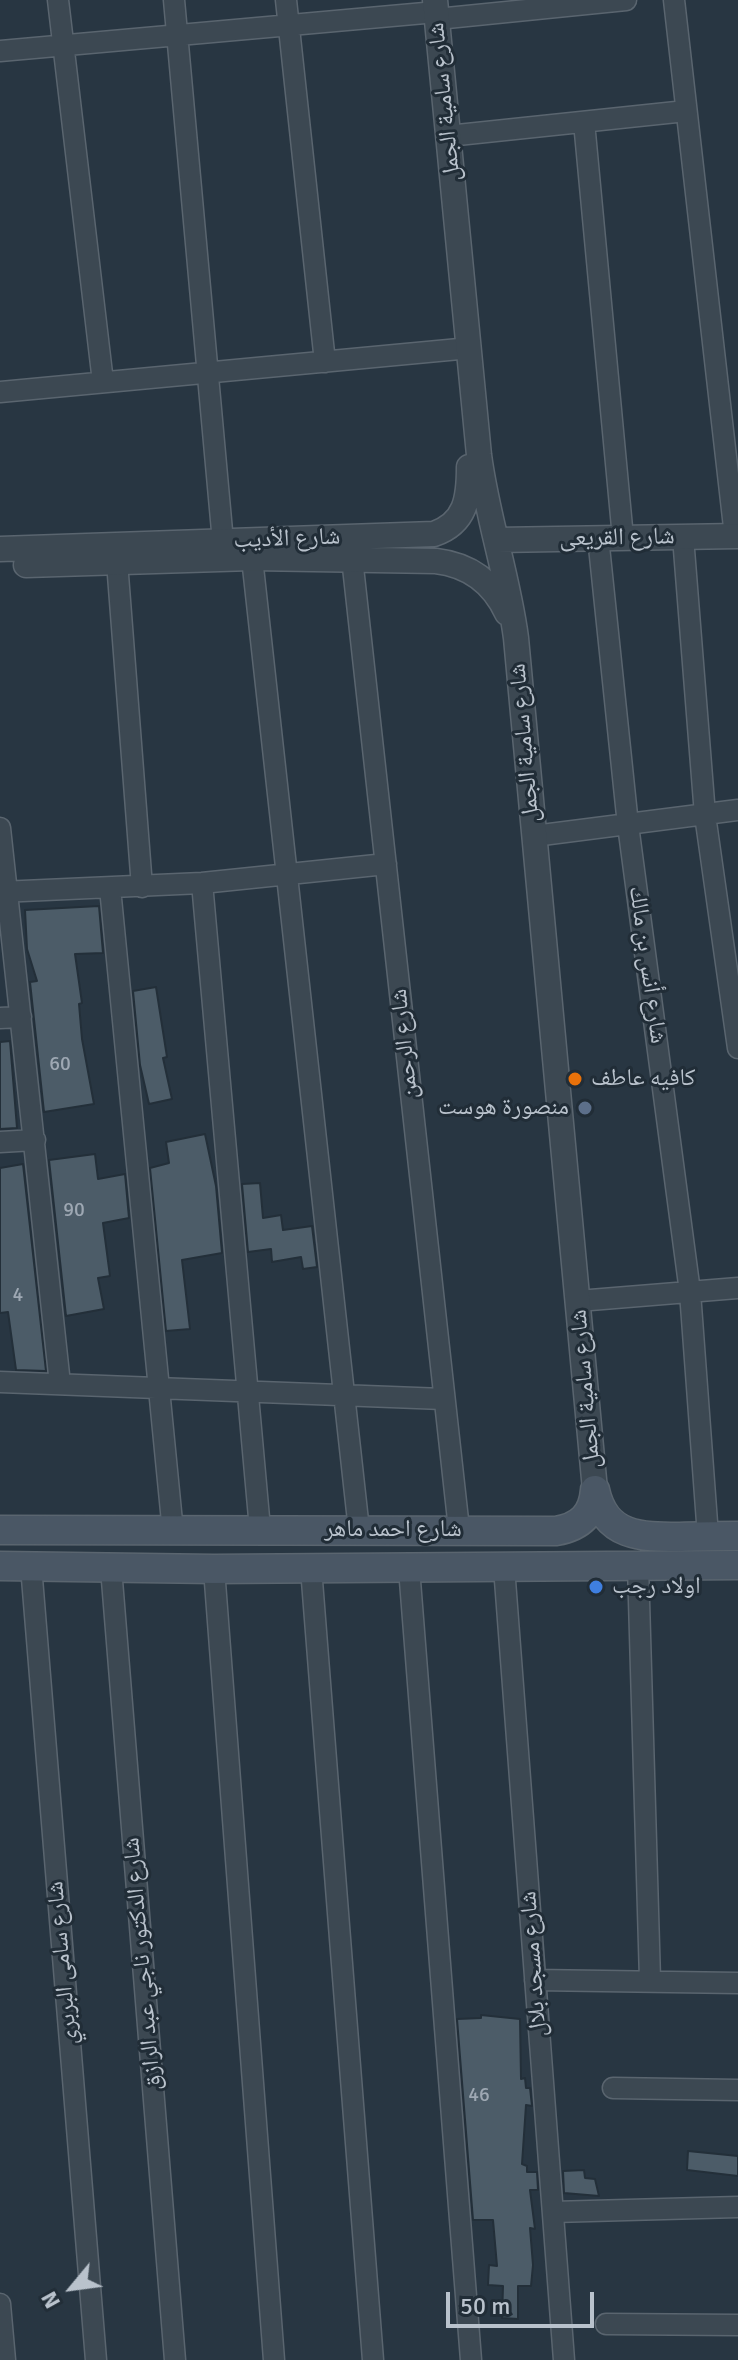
<!DOCTYPE html>
<meta charset="utf-8">
<style>
body{margin:0}
#map{position:relative;width:738px;height:2360px;overflow:hidden;background:#283642;font-family:Signika,sans-serif}
canvas{display:block}
.north{position:absolute;left:32px;top:2248px;width:80px;height:80px;-webkit-text-stroke:6px #212d37;paint-order:stroke;rotate:241deg;font-size:22px;font-weight:700;line-height:32px;text-align:center;color:#b9c2cc}
.north::after{content:'';display:block;margin:auto;width:28px;height:36px;background:#b9c2cc;clip-path:polygon(50% 0,100% 100%,50% 72%,0 100%)}
.scale{position:absolute;left:446px;top:2292px;width:148px;height:36px;box-sizing:border-box;border:4px solid #b9c2cc;border-top:0;padding-left:10px;font-size:24px;line-height:28px;white-space:nowrap;color:#b9c2cc;-webkit-text-stroke:6px #212d37;paint-order:stroke}
</style>
<div id="map">
<canvas width="738" height="2360"></canvas>
<div class="north">N</div>
<div class="scale">50 m</div>
</div>
<script>
const g = document.querySelector('canvas').getContext('2d');
g.lineJoin = 'round';
function fillPath(path, color) { g.fillStyle = color; g.fill(path, 'evenodd'); }
function trace(path, color, width, dash) { g.strokeStyle = color; g.lineWidth = width; g.lineCap = dash ? 'butt' : 'round'; g.setLineDash(dash || []); g.stroke(path); }
function write(font, color, halo, rows, align = 'center') {
  g.font = font + ' Signika,"Noto Naskh Arabic",sans-serif'; g.lineWidth = 6; g.setLineDash([]); g.textBaseline = 'middle'; g.strokeStyle = halo; g.fillStyle = color; for (const [text, x, y, turn = 0] of rows) {
    g.save(); g.translate(x, y); g.rotate((+turn || 0) * Math.PI / 180); g.textAlign = isNaN(turn) ? turn : align; if (halo) g.strokeText(text, 0, 0); g.fillText(text, 0, 0); g.restore();
  }
}
const building = new Path2D(`
 M99,906L103,953L75,954L82,1003L79,1004L82,1039L94,1104L44,1112L30,982L37,981L27,949L25,910Z
 M156,987L167,1057L163,1058L172,1099L149,1104L140,1065L133,991Z
 M10,1041L17,1128L0,1129V1042Z
 M205,1134L216,1186L222,1253L182,1260L190,1329L166,1331L150,1168L169,1163L166,1142Z
 M95,1154L98,1179L125,1174L129,1218L103,1223L110,1276L98,1278L104,1309L66,1316L49,1160Z
 M23,1164L46,1371L16,1370L8,1312L0,1313V1168Z
 M260,1183L263,1218L281,1215L283,1230L312,1226L317,1267L303,1269L301,1257L272,1262L271,1249L248,1252L242,1184Z
 M481,2015L520,2019L521,2079L525,2078L526,2088H530L532,2106L526,2105L522,2164L527,2166V2172H537L538,2190H530L535,2229L530,2228L533,2265L531,2286H518V2319L502,2318L503,2286L488,2285L489,2265L497,2266L493,2220H473L457,2019L481,2018Z
 M688,2151L738,2156V2176L687,2170Z
 M584,2170L585,2178L595,2179L599,2196L564,2193L563,2171Z`);
fillPath(building, '#4c5c68');
trace(building, '#232f39', 2);
const minor = new Path2D(`
 M58,0L103,382
 M174,0L223,542
 M286,0L325,362
 M674,0L735,536
 M437,19L626,0
 M0,51L436,12
 M584,122L623,538
 M448,136L686,111
 M0,392L470,348
 M598,537L628,825L690,1292L708,1536
 M683,537L705,815L738,1048
 M252,558L359,1530
 M352,558L459,1529
 M117,562L142,887
 M0,828L60,1384
 M534,836L738,810
 M202,883L260,1529
 M110,888L173,1532
 M0,892L202,883L386,864
 M0,1018L21,1017
 M0,1142L35,1140
 M578,1301L738,1288
 M0,1382L443,1399
 M31,1566L96,2360
 M638,1566L650,1980
 M504,1567L564,2360
 M111,1568L175,2360
 M311,1568L373,2360
 M409,1568L471,2360
 M214,1569L274,2360
 M535,1980L738,1983
 M613,2088L738,2090
 M553,2212L738,2207
 M0,2304L5,2360
 M606,2324L738,2325`);
const tertiary = new Path2D(`
 M435,0L479,455C487,517 508,576 516,638L595,1490
 M497,540L738,536
 M0,549L434,534C466,523 469,498 469,467
 M26,565L252,558L436,561C469,565 493,582 507,613`);
const secondary = new Path2D(`
 M595,1490C605,1537 641,1537 680,1537C700,1536 719,1536 738,1536
 M0,1530L556,1531C580,1527 593,1515 595,1490
 M0,1566L214,1569L738,1565`);
trace(minor, '#5a656f', 23);
trace(tertiary, '#5a656f', 27);
trace(secondary, '#5a656f', 31);
trace(minor, '#3c4852', 20);
trace(tertiary, '#3c4852', 24);
trace(secondary, '#4a5765', 28);
for (const [x, y, r, color] of [
 [575,1079,8,"#e8710a"],
 [585,1108,8,"#5c6f8a"],
 [596,1587,8,"#3f7fe0"]
]) { const dot = new Path2D(); dot.arc(x, y, r, 0, 2 * Math.PI); g.fillStyle = color; g.fill(dot); trace(dot, '#212d37', 3); }
write('20px', '#9ea8b3', null, [
 ["60",60,1065],
 ["90",74,1211],
 ["4",18,1296],
 ["46",479,2096]
]);
write('24px', '#b9c2cc', '#212d37', [
 ["شارع سامية الجمل",445,102,-96],
 ["شارع القريعى",617,538,-1],
 ["شارع الأديب",287,539,-2],
 ["شارع سامية الجمل",525,743,-95],
 ["شارع أنس بن مالك",647,965,82],
 ["شارع الرحمن",405,1044,-96],
 ["شارع سامية الجمل",586,1389,-95],
 ["شارع احمد ماهر",393,1530],
 ["شارع سامى البربري",63,1963,-95],
 ["شارع الدكتور ناجي عبد الرازق",143,1964,-95],
 ["شارع مسجد بلال",534,1964,-94]
]);
write('24px', '#b9c2cc', '#212d37', [
 ["كافيه عاطف",591,1079],
 ["منصورة هوست",569,1108,"right"],
 ["اولاد رجب",612,1587]
], 'left');
</script>
